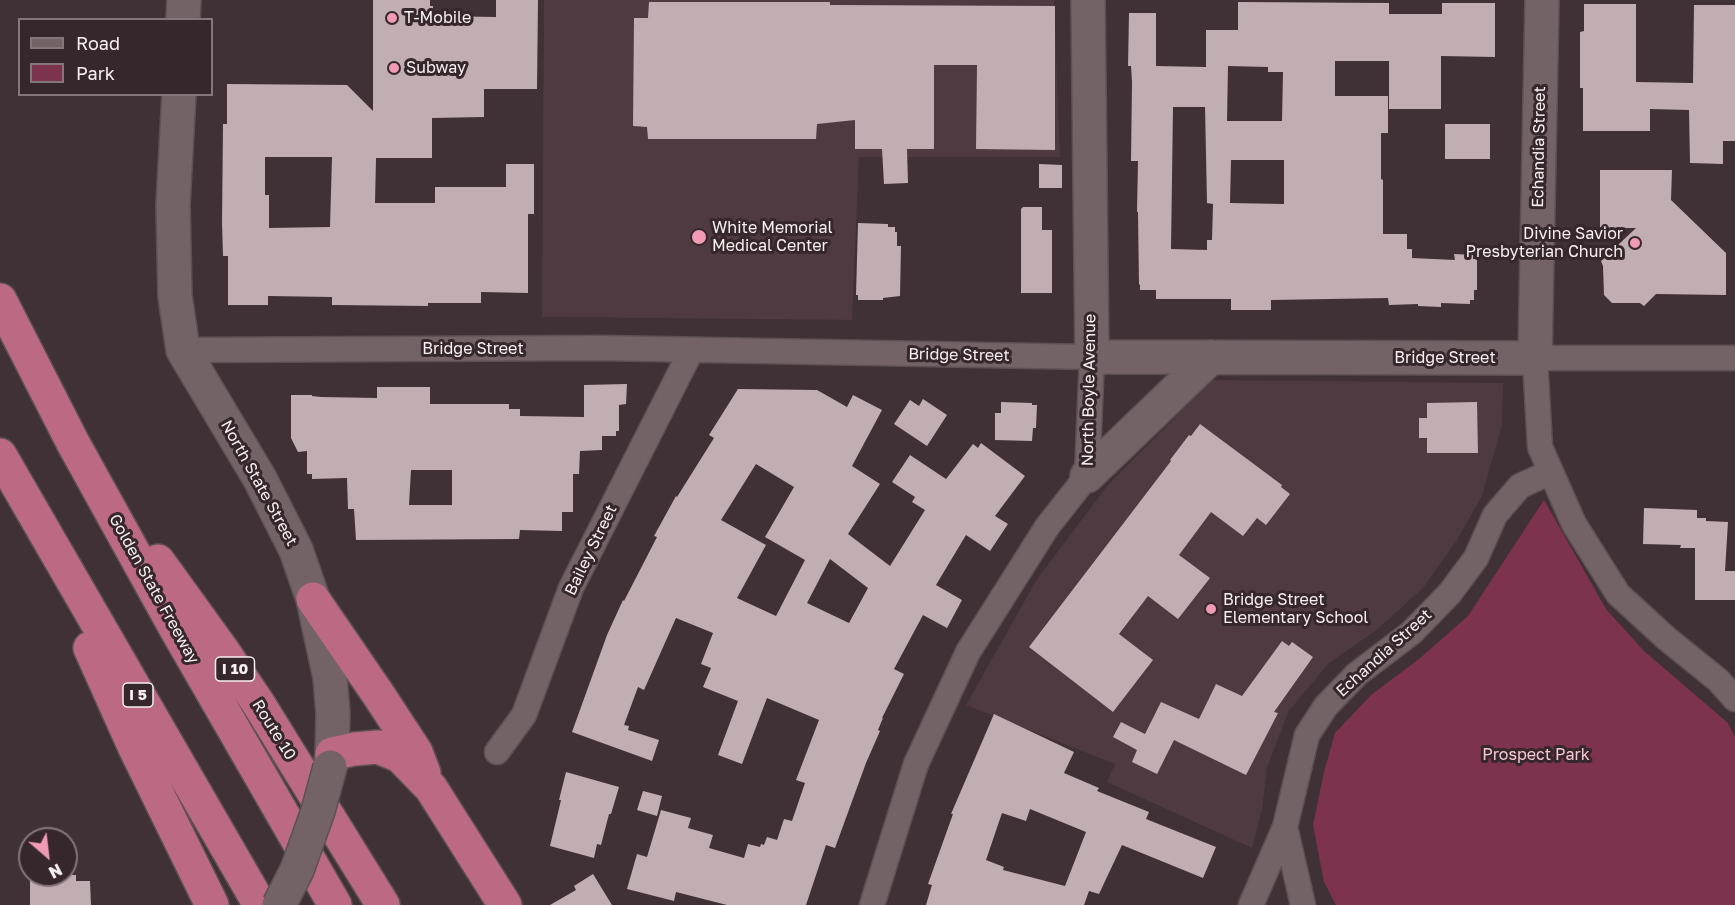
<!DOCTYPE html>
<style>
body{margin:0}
#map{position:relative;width:1735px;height:905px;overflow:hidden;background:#3f3135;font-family:"Golos Text",sans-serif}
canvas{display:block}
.legend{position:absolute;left:18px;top:18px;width:195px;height:78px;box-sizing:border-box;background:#35272b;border:2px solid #83777a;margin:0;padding:8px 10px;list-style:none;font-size:18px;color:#f8eff1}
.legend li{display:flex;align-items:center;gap:12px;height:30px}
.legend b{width:30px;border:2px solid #83777a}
.north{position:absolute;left:18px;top:827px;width:60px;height:60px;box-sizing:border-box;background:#35272b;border:2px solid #83777a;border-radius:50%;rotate:152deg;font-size:16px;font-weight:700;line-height:24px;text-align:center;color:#f8eff1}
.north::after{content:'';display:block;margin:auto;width:21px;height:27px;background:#f09ab4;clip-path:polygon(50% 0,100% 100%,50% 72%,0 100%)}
</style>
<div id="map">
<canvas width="1735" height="905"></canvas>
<ul class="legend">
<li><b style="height:8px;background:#736367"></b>Road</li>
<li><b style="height:16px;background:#7d324d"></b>Park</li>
</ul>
<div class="north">N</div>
</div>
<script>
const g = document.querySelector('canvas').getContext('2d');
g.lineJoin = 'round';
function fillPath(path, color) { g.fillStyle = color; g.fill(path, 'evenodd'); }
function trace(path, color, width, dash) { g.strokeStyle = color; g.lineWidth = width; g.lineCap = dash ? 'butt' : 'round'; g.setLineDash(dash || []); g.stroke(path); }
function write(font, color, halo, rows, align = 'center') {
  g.font = font + ' "Golos Text",sans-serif'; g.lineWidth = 6; g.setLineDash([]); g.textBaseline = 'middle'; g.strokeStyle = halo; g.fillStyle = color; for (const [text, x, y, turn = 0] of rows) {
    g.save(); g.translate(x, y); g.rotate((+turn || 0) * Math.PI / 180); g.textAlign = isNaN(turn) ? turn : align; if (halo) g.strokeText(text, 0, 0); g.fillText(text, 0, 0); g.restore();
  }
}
fillPath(new Path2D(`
 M544,0H1054L1060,157H859L852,320L542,317Z
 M1212,380L1503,383L1502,425L1482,496L1457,540L1423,588L1378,629L1329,663L1288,712L1267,768L1262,810L1252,848L1107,782L1115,764L966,705L1037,579L1108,485Z`), '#4e3a40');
fillPath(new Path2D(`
 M1544,500L1606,609L1644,651L1728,723L1735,737V905H1336L1324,882L1313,825L1324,772L1335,733L1371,695L1419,659L1468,616Z`), '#7d324d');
fillPath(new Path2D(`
 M373,0H430V6H433V16L496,17V0H538L537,89H484V117L432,118V158H376L375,203H435V187H506V164H534V214H528V293L481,292V303H428V306L332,305V297L268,296V305H228V256H223L222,223L223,124H227V84L347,85L373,111ZM265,157H332L330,227L269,228V195H265Z
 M649,2H830V5L1055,6V150L976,149L977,65H934V149H907L908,183L884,184L882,149H855V120L817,124L816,139H648L647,127L633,126L634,18H648Z
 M1238,2L1389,3V14H1442V3H1495V57L1441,56V109H1389V61H1335V96H1388V133H1381V179L1383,180V234H1407V249H1412V258L1455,260L1454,254L1473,255V259H1477V290H1474V300H1470V304L1441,303V307L1418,306V304L1389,305L1388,298L1271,300V310H1231V299H1156V290H1140V284L1139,285L1138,212H1137L1138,161H1131L1132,82L1131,66H1128L1129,13H1156V66L1206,67V30H1238ZM1228,66L1268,67V72H1283L1282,121H1227ZM1173,107H1205L1207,203L1213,204L1212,240H1207V250L1171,249ZM1231,160H1284V204L1230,203Z
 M1584,4H1636V82L1693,83L1694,5H1735V141H1723V164L1690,163L1689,110L1650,109V131H1583V88H1580V32L1584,31Z
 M1445,124H1490V159H1445Z
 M1039,164L1062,165V188H1039Z
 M1600,170H1672L1671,200L1726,253V295L1656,294L1644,306L1640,303H1612L1604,295L1603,266L1601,261L1636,228H1600Z
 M1023,207H1042V230H1052V293H1021V209Z
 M858,223L888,224V227H895V232H897V246H901L900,296L883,298V300H858V295H856Z
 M627,384L626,404L619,405V431H616V436H602V450L580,451L579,474H573V512H562V531L520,530L519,539L356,540L354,509H348L347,478L312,479V474H307V451L298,452L291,438V395H312V396L321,397L377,398V387H430V404H509V409H520V416L584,417V385ZM411,470H452V505H409Z
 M738,389L817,390L847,407L853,395L882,410L852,466L880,484L848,534L890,566L925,510L912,502L915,497L892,482L910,455L946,479L973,444L978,448L981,443L1025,476L995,516L1008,524L990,551L966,535L936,585L962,600L947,628L923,615L894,669L904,674L882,718H883L878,730L880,731L866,763L835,848L826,845L806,905H727L676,892L674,901L627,889L637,854L647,857L661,810L691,818L688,828L713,835L709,848L744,858L748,844L760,847L761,844L764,845L767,837L777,840L784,819L792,821L805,783L796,780L819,720L767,698L742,764L718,755L738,701L703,687L711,668L701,664L713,633L676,618L644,690L638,687L624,725L629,726L628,730L659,740L652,761L572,732L607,635L623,600L624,601L657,537L654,536L676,496L677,497L714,438L709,435ZM756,464L794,487L765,537L805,560L776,616L737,598L766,545L721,520ZM830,559L868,588L849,623L807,603Z
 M923,399L947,415L927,446L894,424L910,400L919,406Z
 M1001,402L1032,403V405H1037L1036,428H1033L1032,441L995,440V413H1001Z
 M1477,402L1478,453H1427V438H1419V418H1427V403Z
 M1200,424L1282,485L1281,487L1290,494L1266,525L1257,518L1243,536L1211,512L1179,555L1210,578L1178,619L1148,596L1119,634L1153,660L1113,712L1029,647L1171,461L1170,460L1189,435L1191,436Z
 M1644,508L1697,510V518H1706V521L1728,522L1725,571H1735V600H1695V548H1680L1681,545L1643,544Z
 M1282,641L1289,646L1292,642L1313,657L1274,712L1278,713L1246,775L1174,740L1157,774L1132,762L1137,750L1113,737L1121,722L1145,734L1161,702L1199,719L1216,684L1242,696Z
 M994,714L1074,752L1064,773L1099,788L1097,791L1149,812L1146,819L1216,847L1203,878L1122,845L1099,894L1089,891L1084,905H926L932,885L928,884L953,814H951ZM1030,809L1086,832L1065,886L1003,870L1004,867L986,860L1002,813L1026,821Z
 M566,772L619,787L611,814H609L601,845L597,844L594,858L550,846L561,800H559Z
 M643,791L662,796L657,816L637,810Z
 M593,874L612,905H550L576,890L574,886Z
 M30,875H76V881H90L91,905H30Z`), '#c1aeb3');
const street = new Path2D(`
 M183,350L601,348L1092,357L1087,476L1047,527L968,652L916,764L872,905
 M1735,358H1535L1540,447L1574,524L1618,594L1666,638L1718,680L1735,699
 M497,752L524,715L571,588L691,351
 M1251,905L1285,827
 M1303,905L1285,827L1307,735L1326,706L1357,674L1411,633L1450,593L1476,558L1495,515L1520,486L1551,472`);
const secondary = new Path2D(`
 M1088,0L1092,357L1535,358L1542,0
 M183,20L184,0
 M179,94L173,205L175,296L183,350L260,479L296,550L313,599L330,678L333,713L332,754L330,767
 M1087,476L1211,357`);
const highway = new Path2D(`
 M0,300L73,443L176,629L335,905
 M0,455L260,905
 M158,561L223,651L258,703L383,905
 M313,599L378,694L416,752L424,773
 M90,648L134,746L212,905
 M332,754L354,749L378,747L400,756L431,788L505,905`);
trace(street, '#5d5053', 27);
trace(secondary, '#5d5053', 36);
trace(highway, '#5d5053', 36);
trace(street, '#736367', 24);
trace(secondary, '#736367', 33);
trace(highway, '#bc6a84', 33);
const secondaryBridge = new Path2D(`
 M279,905L297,870L318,811L330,767`);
trace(secondaryBridge, '#5d5053', 36, []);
trace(secondaryBridge, '#736367', 33);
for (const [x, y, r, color] of [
 [392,18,6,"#f09ab4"],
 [394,68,6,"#f09ab4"],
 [699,237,8,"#f09ab4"],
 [1635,243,6,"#f09ab4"],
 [1211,609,6,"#f09ab4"]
]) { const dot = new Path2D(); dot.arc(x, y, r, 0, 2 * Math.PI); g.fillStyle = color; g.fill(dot); trace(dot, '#35272b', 2); }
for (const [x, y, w] of [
 [235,669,39],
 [138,695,30]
]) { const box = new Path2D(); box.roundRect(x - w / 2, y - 12, w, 24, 4.5); g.fillStyle = '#35272b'; g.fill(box); trace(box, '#f8eff1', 1.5); }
write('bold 15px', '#f8eff1', null, [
 ["I 10",235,669],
 ["I 5",138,695]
]);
write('16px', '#f8eff1', '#35272b', [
 ["T-Mobile",404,18],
 ["Subway",406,68],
 ["White Memorial",712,228],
 ["Medical Center",712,246],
 ["Divine Savior",1623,234,"right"],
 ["Presbyterian Church",1623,252,"right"],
 ["Bridge Street",1223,600],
 ["Elementary School",1223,618]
], 'left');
write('16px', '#f8eff1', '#35272b', [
 ["Echandia Street",1539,147,-89],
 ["Bridge Street",473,349],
 ["Bridge Street",959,355,1],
 ["Bridge Street",1445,358],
 ["North Boyle Avenue",1089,390,-89],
 ["North State Street",259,483,61],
 ["Bailey Street",591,550,-64],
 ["Golden State Freeway",154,589,61],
 ["Echandia Street",1384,653,-42],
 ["Route 10",274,730,58]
]);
write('16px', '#f7c7d4', '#35272b', [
 ["Prospect Park",1536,755]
]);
</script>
